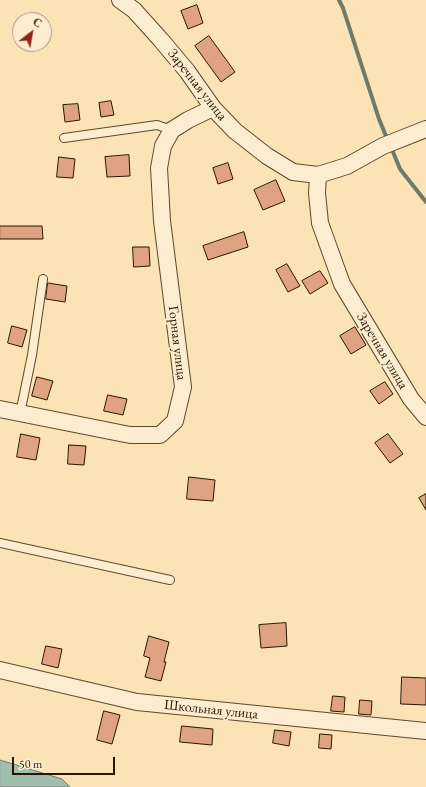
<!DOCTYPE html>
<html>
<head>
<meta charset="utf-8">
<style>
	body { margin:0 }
	#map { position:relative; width:426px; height:787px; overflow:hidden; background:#fce3b6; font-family:"EB Garamond",serif }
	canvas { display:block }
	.north { position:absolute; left:12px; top:12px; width:40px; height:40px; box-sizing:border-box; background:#fdedd0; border:1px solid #a8977d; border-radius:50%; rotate:31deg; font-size:11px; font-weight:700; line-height:16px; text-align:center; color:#281600 }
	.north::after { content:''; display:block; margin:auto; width:14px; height:18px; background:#8f2418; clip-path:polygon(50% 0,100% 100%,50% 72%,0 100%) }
	.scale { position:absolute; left:12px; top:757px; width:103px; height:18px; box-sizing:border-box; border:2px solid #281600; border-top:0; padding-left:5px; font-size:12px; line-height:14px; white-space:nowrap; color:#281600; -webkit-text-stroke:3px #fdedd0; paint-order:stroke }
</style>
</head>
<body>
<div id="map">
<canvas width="426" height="787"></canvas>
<div class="north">С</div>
<div class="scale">50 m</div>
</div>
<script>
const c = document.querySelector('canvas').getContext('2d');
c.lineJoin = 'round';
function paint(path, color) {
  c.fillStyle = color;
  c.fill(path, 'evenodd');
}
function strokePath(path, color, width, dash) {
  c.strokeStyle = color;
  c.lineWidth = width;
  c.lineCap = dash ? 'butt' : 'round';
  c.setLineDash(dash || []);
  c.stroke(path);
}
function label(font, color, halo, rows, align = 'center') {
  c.font = font + ' "EB Garamond",serif';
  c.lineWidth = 3.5;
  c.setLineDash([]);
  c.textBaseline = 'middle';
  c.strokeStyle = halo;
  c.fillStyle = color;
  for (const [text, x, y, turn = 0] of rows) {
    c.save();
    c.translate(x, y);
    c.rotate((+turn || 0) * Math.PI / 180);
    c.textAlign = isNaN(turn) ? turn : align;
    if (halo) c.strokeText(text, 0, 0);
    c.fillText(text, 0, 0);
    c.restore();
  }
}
const water = new Path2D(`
	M0 760 62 779 70 787H0Z`);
paint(water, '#9fbeb0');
strokePath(water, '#6f7b6a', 1);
strokePath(new Path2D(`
	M339 0 343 8 379 119 388 141
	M391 147 400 169 426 202`), '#6f7b6a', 4);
const building = new Path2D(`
	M197 5 203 23 188 29 181 11Z
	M209 36 235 72 221 82 195 46Z
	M111 101 114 115 101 117 99 103Z
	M78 104 80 120 65 122 63 105Z
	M129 155 130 176 107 177 105 157Z
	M59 157 75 159 73 178 57 177Z
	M228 163 233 179 218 184 213 168Z
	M276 180 285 201 263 210 254 190Z
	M0 226H42L43 239H0Z
	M244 232 248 247 208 260 203 246Z
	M133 247H149L150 266 134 267Z
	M287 264 300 286 288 292 276 270Z
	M320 271 328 283 310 294 302 281Z
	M48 283 67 286 65 302 46 299Z
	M12 326 27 330 22 347 8 343Z
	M355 327 366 345 351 354 340 336Z
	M37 377 53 381 47 400 32 396Z
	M385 382 393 394 379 404 370 391Z
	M108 395 127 399 123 415 104 411Z
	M21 434 40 438 36 460 17 457Z
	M388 434 403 454 390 463 375 443Z
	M69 445 86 446 84 465 68 464Z
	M189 477 215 480 213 501 187 499Z
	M426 494V510L419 498Z
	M286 623 287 646 261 648 259 625Z
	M149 636 169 642 164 662H166L161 681 145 677 150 658 144 656Z
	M46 646 62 649 58 668 42 664Z
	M402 677 426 678V705L401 704Z
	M333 696 345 697 344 712 331 711Z
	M360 700 372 701 371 715 359 714Z
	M104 711 120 715 112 744 97 740Z
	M182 726 213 729 212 745 180 742Z
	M275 730 291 732 289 746 273 743Z
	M320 734 332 735 331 749 319 748Z`);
paint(building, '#dfa381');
strokePath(building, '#281600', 1);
const service = new Path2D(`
	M64 138 157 125 172 130
	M20 414 32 355 43 279
	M0 543 170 580`);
const minor = new Path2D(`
	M120 0 134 10 161 40 187 71 213 108 235 131 267 156 293 172 318 175 347 166 383 146 426 129
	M318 175 317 193 320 223 342 284 411 399 426 417
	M0 409 130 435H160L175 421 183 387 162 221 159 168 163 146 172 130 188 120 213 108
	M0 670 137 702 426 731`);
strokePath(service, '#5d492e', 10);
strokePath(minor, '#5d492e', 18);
strokePath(service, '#fdedd0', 8);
strokePath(minor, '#fdedd0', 16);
label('14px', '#281600', '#fdedd0', [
	["Заречная улица",197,85,52],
	["Горная улица",177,343,83],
	["Заречная улица",382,351,59],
	["Школьная улица",211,710,6]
]);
</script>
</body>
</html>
